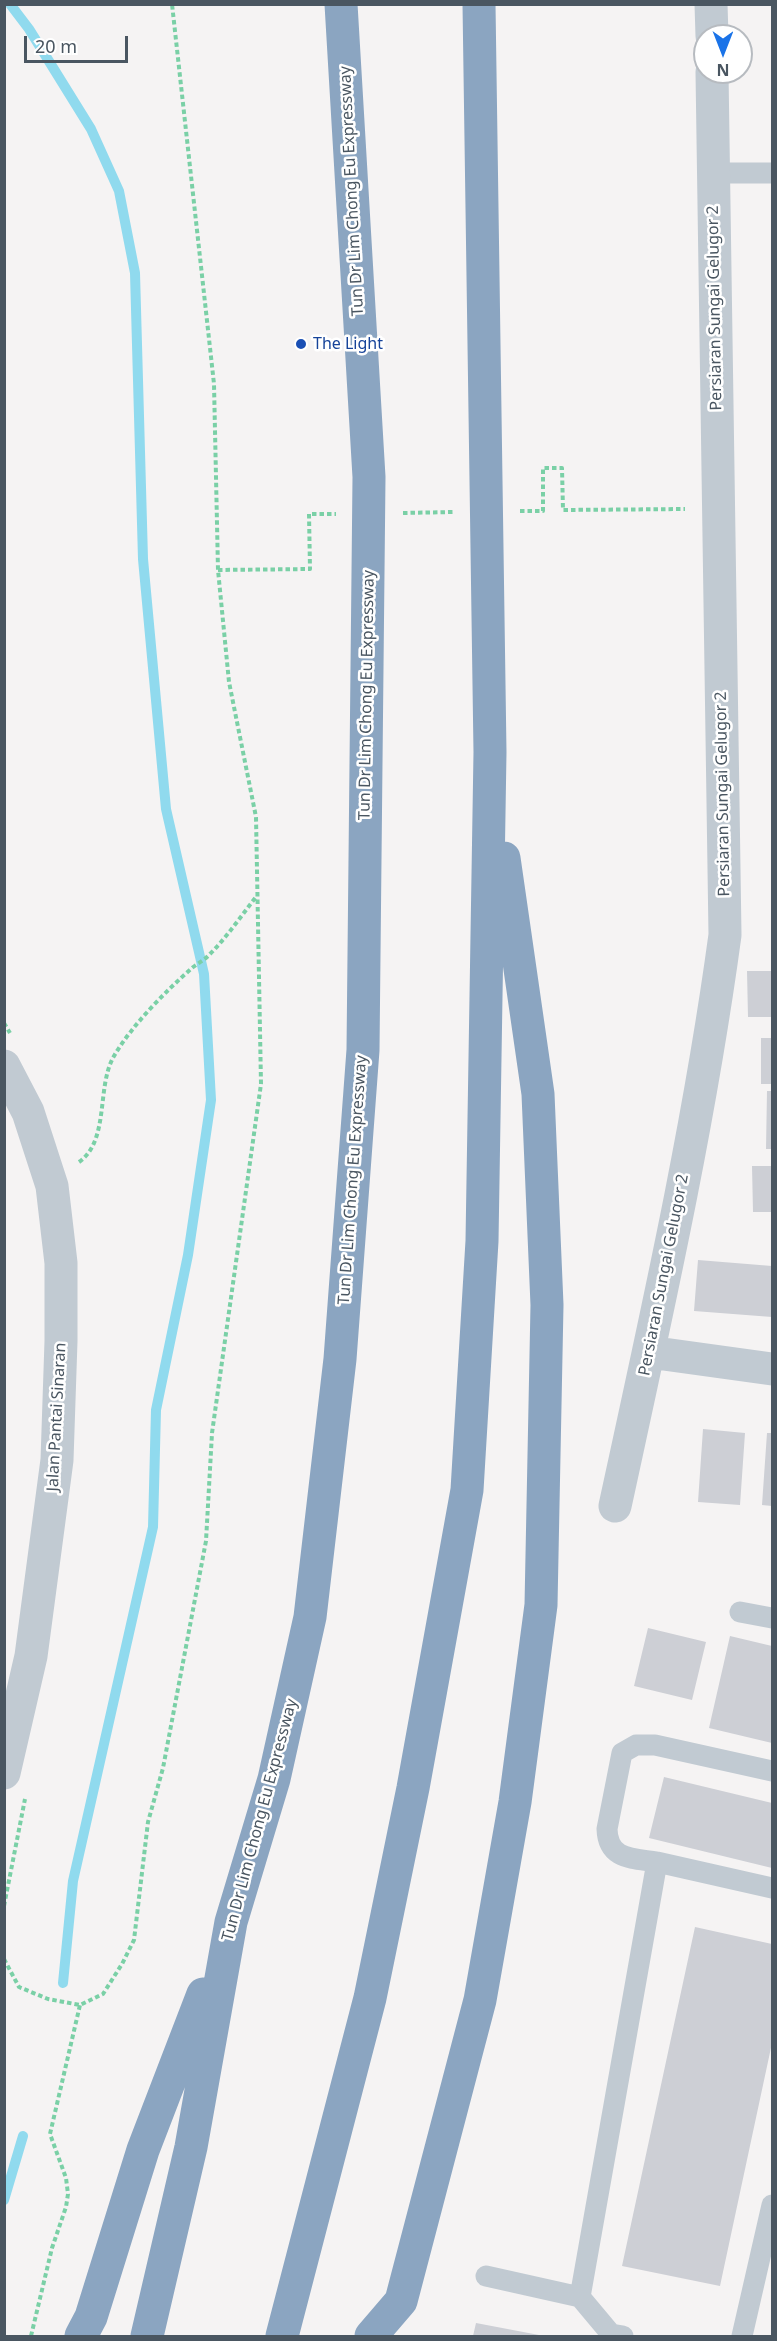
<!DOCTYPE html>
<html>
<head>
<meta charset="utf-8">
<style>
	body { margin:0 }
	#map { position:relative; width:777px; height:2341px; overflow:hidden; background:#f5f3f3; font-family:"Noto Sans",sans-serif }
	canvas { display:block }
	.frame { position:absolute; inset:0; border:6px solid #4a5661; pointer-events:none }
	.north { position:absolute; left:693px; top:24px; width:60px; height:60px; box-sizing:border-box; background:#fff; border:2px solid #b7bbc0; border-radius:50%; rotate:180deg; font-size:16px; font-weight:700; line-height:24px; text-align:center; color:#4a5661 }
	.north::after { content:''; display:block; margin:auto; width:21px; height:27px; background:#1a73e8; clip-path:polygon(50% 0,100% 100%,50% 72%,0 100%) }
	.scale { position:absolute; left:24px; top:36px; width:104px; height:27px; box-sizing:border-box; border:3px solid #4a5661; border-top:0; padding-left:8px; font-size:18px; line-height:21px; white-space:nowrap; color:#4a5661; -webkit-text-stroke:4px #fff; paint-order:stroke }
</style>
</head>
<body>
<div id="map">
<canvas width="777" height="2341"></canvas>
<div class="frame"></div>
<div class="north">N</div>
<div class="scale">20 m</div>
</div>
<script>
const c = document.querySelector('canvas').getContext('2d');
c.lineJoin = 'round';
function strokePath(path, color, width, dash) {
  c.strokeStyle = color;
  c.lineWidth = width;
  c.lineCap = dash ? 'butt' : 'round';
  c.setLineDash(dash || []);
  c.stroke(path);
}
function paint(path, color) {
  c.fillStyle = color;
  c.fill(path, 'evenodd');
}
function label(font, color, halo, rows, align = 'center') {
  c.font = font + ' "Noto Sans",sans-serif';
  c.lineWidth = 5;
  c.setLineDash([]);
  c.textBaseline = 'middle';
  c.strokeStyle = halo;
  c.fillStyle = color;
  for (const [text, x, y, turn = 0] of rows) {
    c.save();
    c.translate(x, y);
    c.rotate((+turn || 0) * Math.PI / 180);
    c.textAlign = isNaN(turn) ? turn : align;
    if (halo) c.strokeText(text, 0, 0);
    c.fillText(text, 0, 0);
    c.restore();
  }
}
strokePath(new Path2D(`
	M10 4 29 29 91 129 119 191 135 273 143 559 166 809 204 974 211 1100 188 1255 156 1410 153 1527 73 1881 63 1983
	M4 2200 23 2136`), '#90daee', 10);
paint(new Path2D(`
	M747 971H772V1017H748Z
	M761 1038H772V1084H761Z
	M767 1091H772V1149H766Z
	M752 1166H772V1212H753Z
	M698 1260 772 1266V1317L694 1311Z
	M703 1429 745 1433 740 1505 698 1502Z
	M767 1433H772V1506L762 1505Z
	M648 1628 706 1642 692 1700 634 1686Z
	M730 1636 772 1646V1743L709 1728Z
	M664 1777 772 1803V1868L649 1838Z
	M695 1927 772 1944V2043L720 2286 622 2266Z
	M476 2323 539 2335V2336H473Z`), '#cdcfd5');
strokePath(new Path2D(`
	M520 511H543V468H562L563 510 685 509
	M403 513 453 512
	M218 570 310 569 309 514H336
	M4 1023 10 1033
	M79 1162C110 1140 96 1087 114 1056 132 1025 166 991 192 968 198 963 205 960 210 954 227 937 241 916 256 897
	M4 1906 25 1799
	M4 1959 19 1987 48 1999 80 2005 103 1994 122 1964 134 1940 148 1822 163 1768 206 1541 212 1433 261 1084 256 817 229 682 218 570 214 384 172 4
	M31 2336 52 2248 66 2207 68 2194 66 2178 50 2134 80 2005`), '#7ad0a6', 4, [4.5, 3]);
strokePath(new Path2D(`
	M713 173H772
	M740 1612 772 1618
	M657 1862 772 1888
	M486 2276 580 2297 611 2334 623 2336
	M580 2297 657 1862C632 1858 608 1860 607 1829L622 1753 636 1745H655L772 1771
	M742 2336 772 2205`), '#c1cad2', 21);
strokePath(new Path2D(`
	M711 4 712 36
	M4 1066 28 1112 52 1186 61 1263V1341L57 1460 31 1656 4 1773
	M649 1352 772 1369
	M615 1506C656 1317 699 1127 725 935L712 72`), '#c1cad2', 33);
strokePath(new Path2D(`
	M81 2336 91 2317 143 2150 203 1994
	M147 2336 191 2147 231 1922 274 1779 310 1617 340 1359 363 1050 369 477 341 4
	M282 2336 370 1998 413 1788 467 1490 482 1241 490 752 479 4
	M371 2336 401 2301 480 2000 515 1802 541 1605 547 1305 538 1094 504 858`), '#8ba5c1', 33);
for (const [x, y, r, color] of [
	[301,344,6,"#1a4fb4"]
]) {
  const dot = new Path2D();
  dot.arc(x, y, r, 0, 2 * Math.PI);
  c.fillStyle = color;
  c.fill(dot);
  strokePath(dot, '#fff', 2);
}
label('16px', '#4a5661', '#fff', [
	["Tun Dr Lim Chong Eu Expressway",352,191,-93],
	["Persiaran Sungai Gelugor 2",715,308,-91],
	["Tun Dr Lim Chong Eu Expressway",367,695,-89],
	["Persiaran Sungai Gelugor 2",723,794,-91],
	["Tun Dr Lim Chong Eu Expressway",353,1180,-86],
	["Persiaran Sungai Gelugor 2",664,1275,-79],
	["Jalan Pantai Sinaran",57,1417,-87],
	["Tun Dr Lim Chong Eu Expressway",260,1820,-75]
]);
label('16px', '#164399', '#fff', [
	["The Light",313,344]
], 'left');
</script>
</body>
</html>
